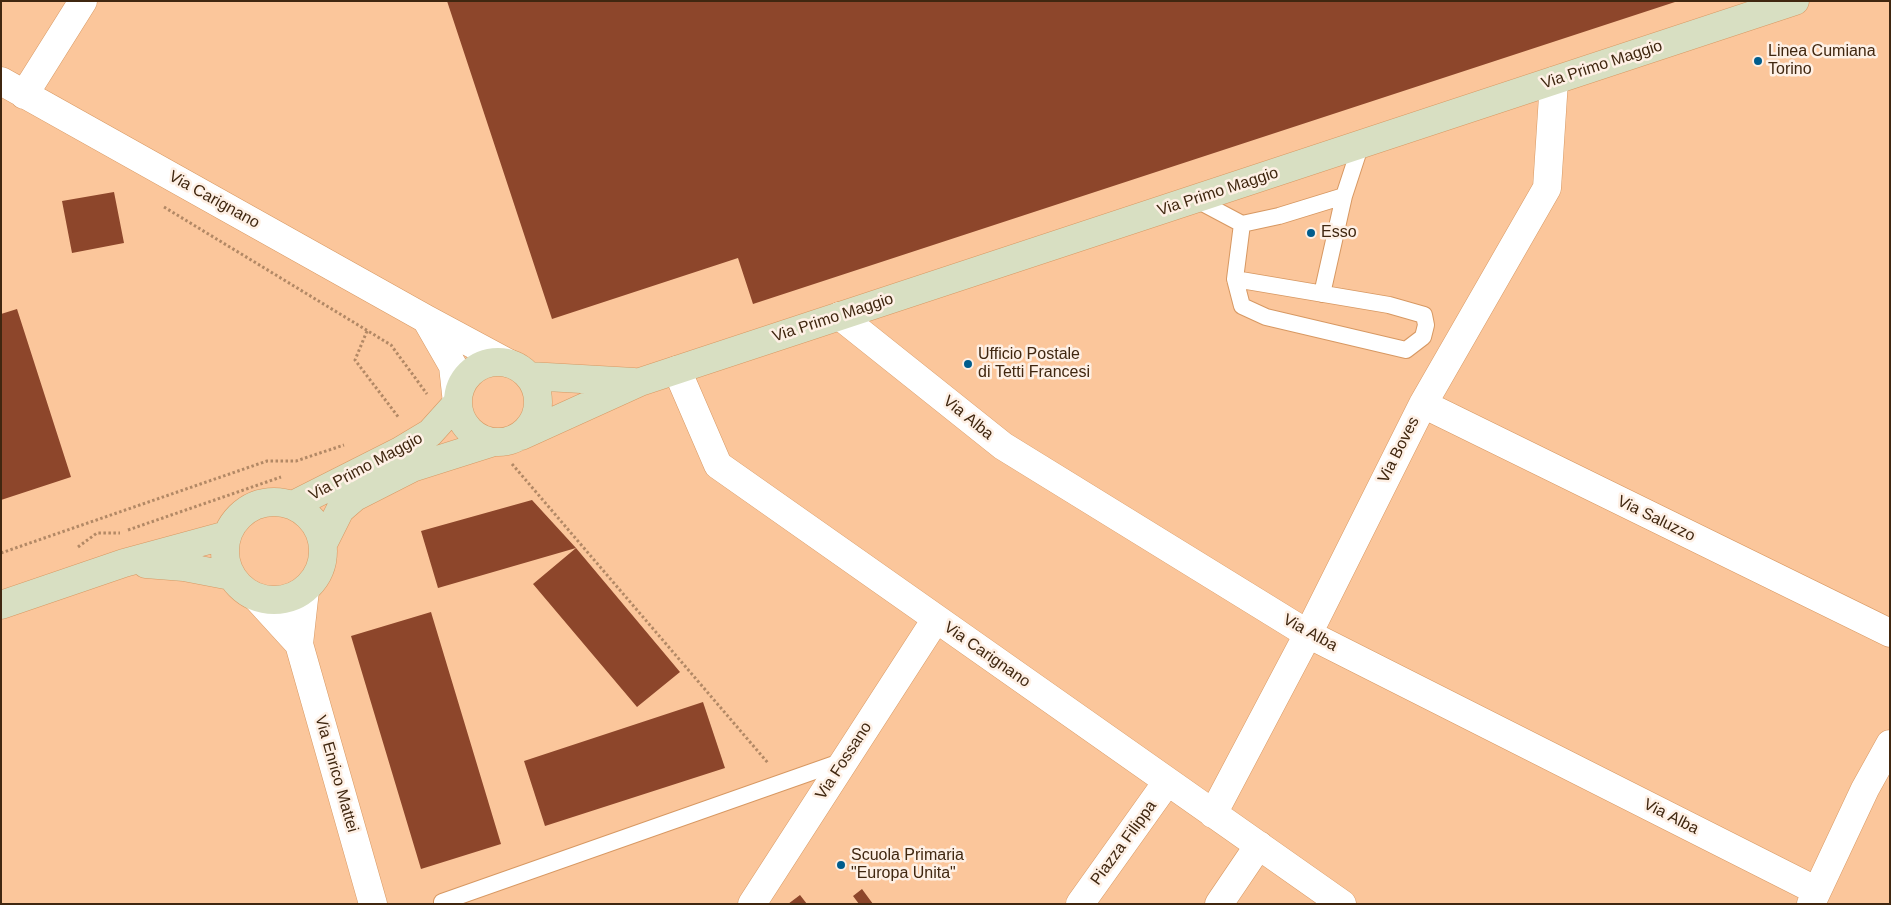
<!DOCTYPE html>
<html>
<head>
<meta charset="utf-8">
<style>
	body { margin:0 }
	#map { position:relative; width:1891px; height:905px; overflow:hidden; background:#fbc69b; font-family:Arial,sans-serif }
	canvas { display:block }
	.frame { position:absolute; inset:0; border:2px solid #402710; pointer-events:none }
</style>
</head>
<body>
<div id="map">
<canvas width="1891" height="905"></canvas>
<div class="frame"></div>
</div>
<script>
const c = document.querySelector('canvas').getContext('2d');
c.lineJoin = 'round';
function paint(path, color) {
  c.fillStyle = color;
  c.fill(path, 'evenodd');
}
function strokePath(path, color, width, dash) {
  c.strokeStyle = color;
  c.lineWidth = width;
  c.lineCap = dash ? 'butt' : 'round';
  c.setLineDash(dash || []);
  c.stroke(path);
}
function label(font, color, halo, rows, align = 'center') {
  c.font = font + ' Arial,sans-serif';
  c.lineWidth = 5;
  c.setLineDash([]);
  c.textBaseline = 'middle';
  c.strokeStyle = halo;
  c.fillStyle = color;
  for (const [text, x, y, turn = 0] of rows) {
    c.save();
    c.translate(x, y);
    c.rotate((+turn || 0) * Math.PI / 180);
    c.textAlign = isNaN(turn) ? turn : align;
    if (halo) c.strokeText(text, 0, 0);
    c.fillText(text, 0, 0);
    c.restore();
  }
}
paint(new Path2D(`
	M447 1H1675V2L753 304 738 258 552 319Z
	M114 192 124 243 72 253 62 201Z
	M17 309 71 477 1 500V314Z
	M532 500 576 548 438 588 421 531Z
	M576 548 680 672 637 707 533 584Z
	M431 612 501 844 421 869 351 636Z
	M703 702 725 768 545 826 524 761Z
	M862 889 873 904H859L853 896Z
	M800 895 807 904H788Z`), '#8d462b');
const lane = new Path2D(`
	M1195 199 1242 224 1279 216 1344 196 1361 144
	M1235 279 1242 306 1266 317 1406 350 1423 337 1426 325 1424 315 1389 305 1235 279 1242 224
	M1322 294 1344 196
	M442 902 843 761`);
const street = new Path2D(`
	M1 81 426 319 508 363
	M24 95 83 1
	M840 316 1003 446 1308 634 1817 891
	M426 319 453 366 457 403
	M677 370 718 465 1342 904
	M1423 404 1890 633
	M305 590 299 644 373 904
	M257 598 299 644
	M1213 814 1308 634 1423 404 1547 188 1554 81
	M752 904 936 619
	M1080 904 1167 782
	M1219 904 1259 845
	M1811 904 1865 789 1890 744`);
const secondary = new Path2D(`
	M458 402a40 40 0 1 1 80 0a40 40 0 1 1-80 0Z
	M529 376 634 382
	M521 436 640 382 1795 1
	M225 551a49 49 0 1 1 98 0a49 49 0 1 1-98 0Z
	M293 505 400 451 430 433 457 403
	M323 544 340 510 355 497 412 468 494 442
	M146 564 184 567 231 576
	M1 605 124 563 227 535`);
strokePath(lane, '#d79862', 18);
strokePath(street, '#d79862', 29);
strokePath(secondary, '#d79862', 29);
strokePath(new Path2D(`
	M164 207 391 345 427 394
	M367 331 355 360 399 418
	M512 464 768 763
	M128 530 281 477
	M78 547 97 533H120
	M1 553 267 461H296L344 445`), '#b28865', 3, [2.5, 2.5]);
strokePath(lane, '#fff', 16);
strokePath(street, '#fff', 28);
strokePath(secondary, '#d8dfc2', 28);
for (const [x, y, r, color] of [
	[1758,61,5,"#005d8d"],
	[1311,233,5,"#005d8d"],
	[968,364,5,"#005d8d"],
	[841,865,5,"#005d8d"]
]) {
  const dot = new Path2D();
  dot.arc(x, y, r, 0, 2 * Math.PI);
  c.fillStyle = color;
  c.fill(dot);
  strokePath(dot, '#fef0e5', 2);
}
label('16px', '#402710', '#fef0e5', [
	["Linea Cumiana",1768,52],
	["Torino",1768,70],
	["Esso",1321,233],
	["Ufficio Postale",978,355],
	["di Tetti Francesi",978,373],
	["Scuola Primaria",851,856],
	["\"Europa Unita\"",851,874]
], 'left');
label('16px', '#402710', '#fef0e5', [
	["Via Primo Maggio",1602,65,-18],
	["Via Primo Maggio",1218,192,-18],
	["Via Carignano",214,200,29],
	["Via Primo Maggio",833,318,-18],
	["Via Alba",968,418,39],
	["Via Boves",1399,450,-63],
	["Via Primo Maggio",366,467,-28],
	["Via Saluzzo",1656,519,26],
	["Via Alba",1310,633,29],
	["Via Carignano",987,655,35],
	["Via Fossano",844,761,-57],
	["Via Enrico Mattei",336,774,74],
	["Via Alba",1671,817,27],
	["Piazza Filippa",1124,843,-54]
]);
</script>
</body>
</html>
